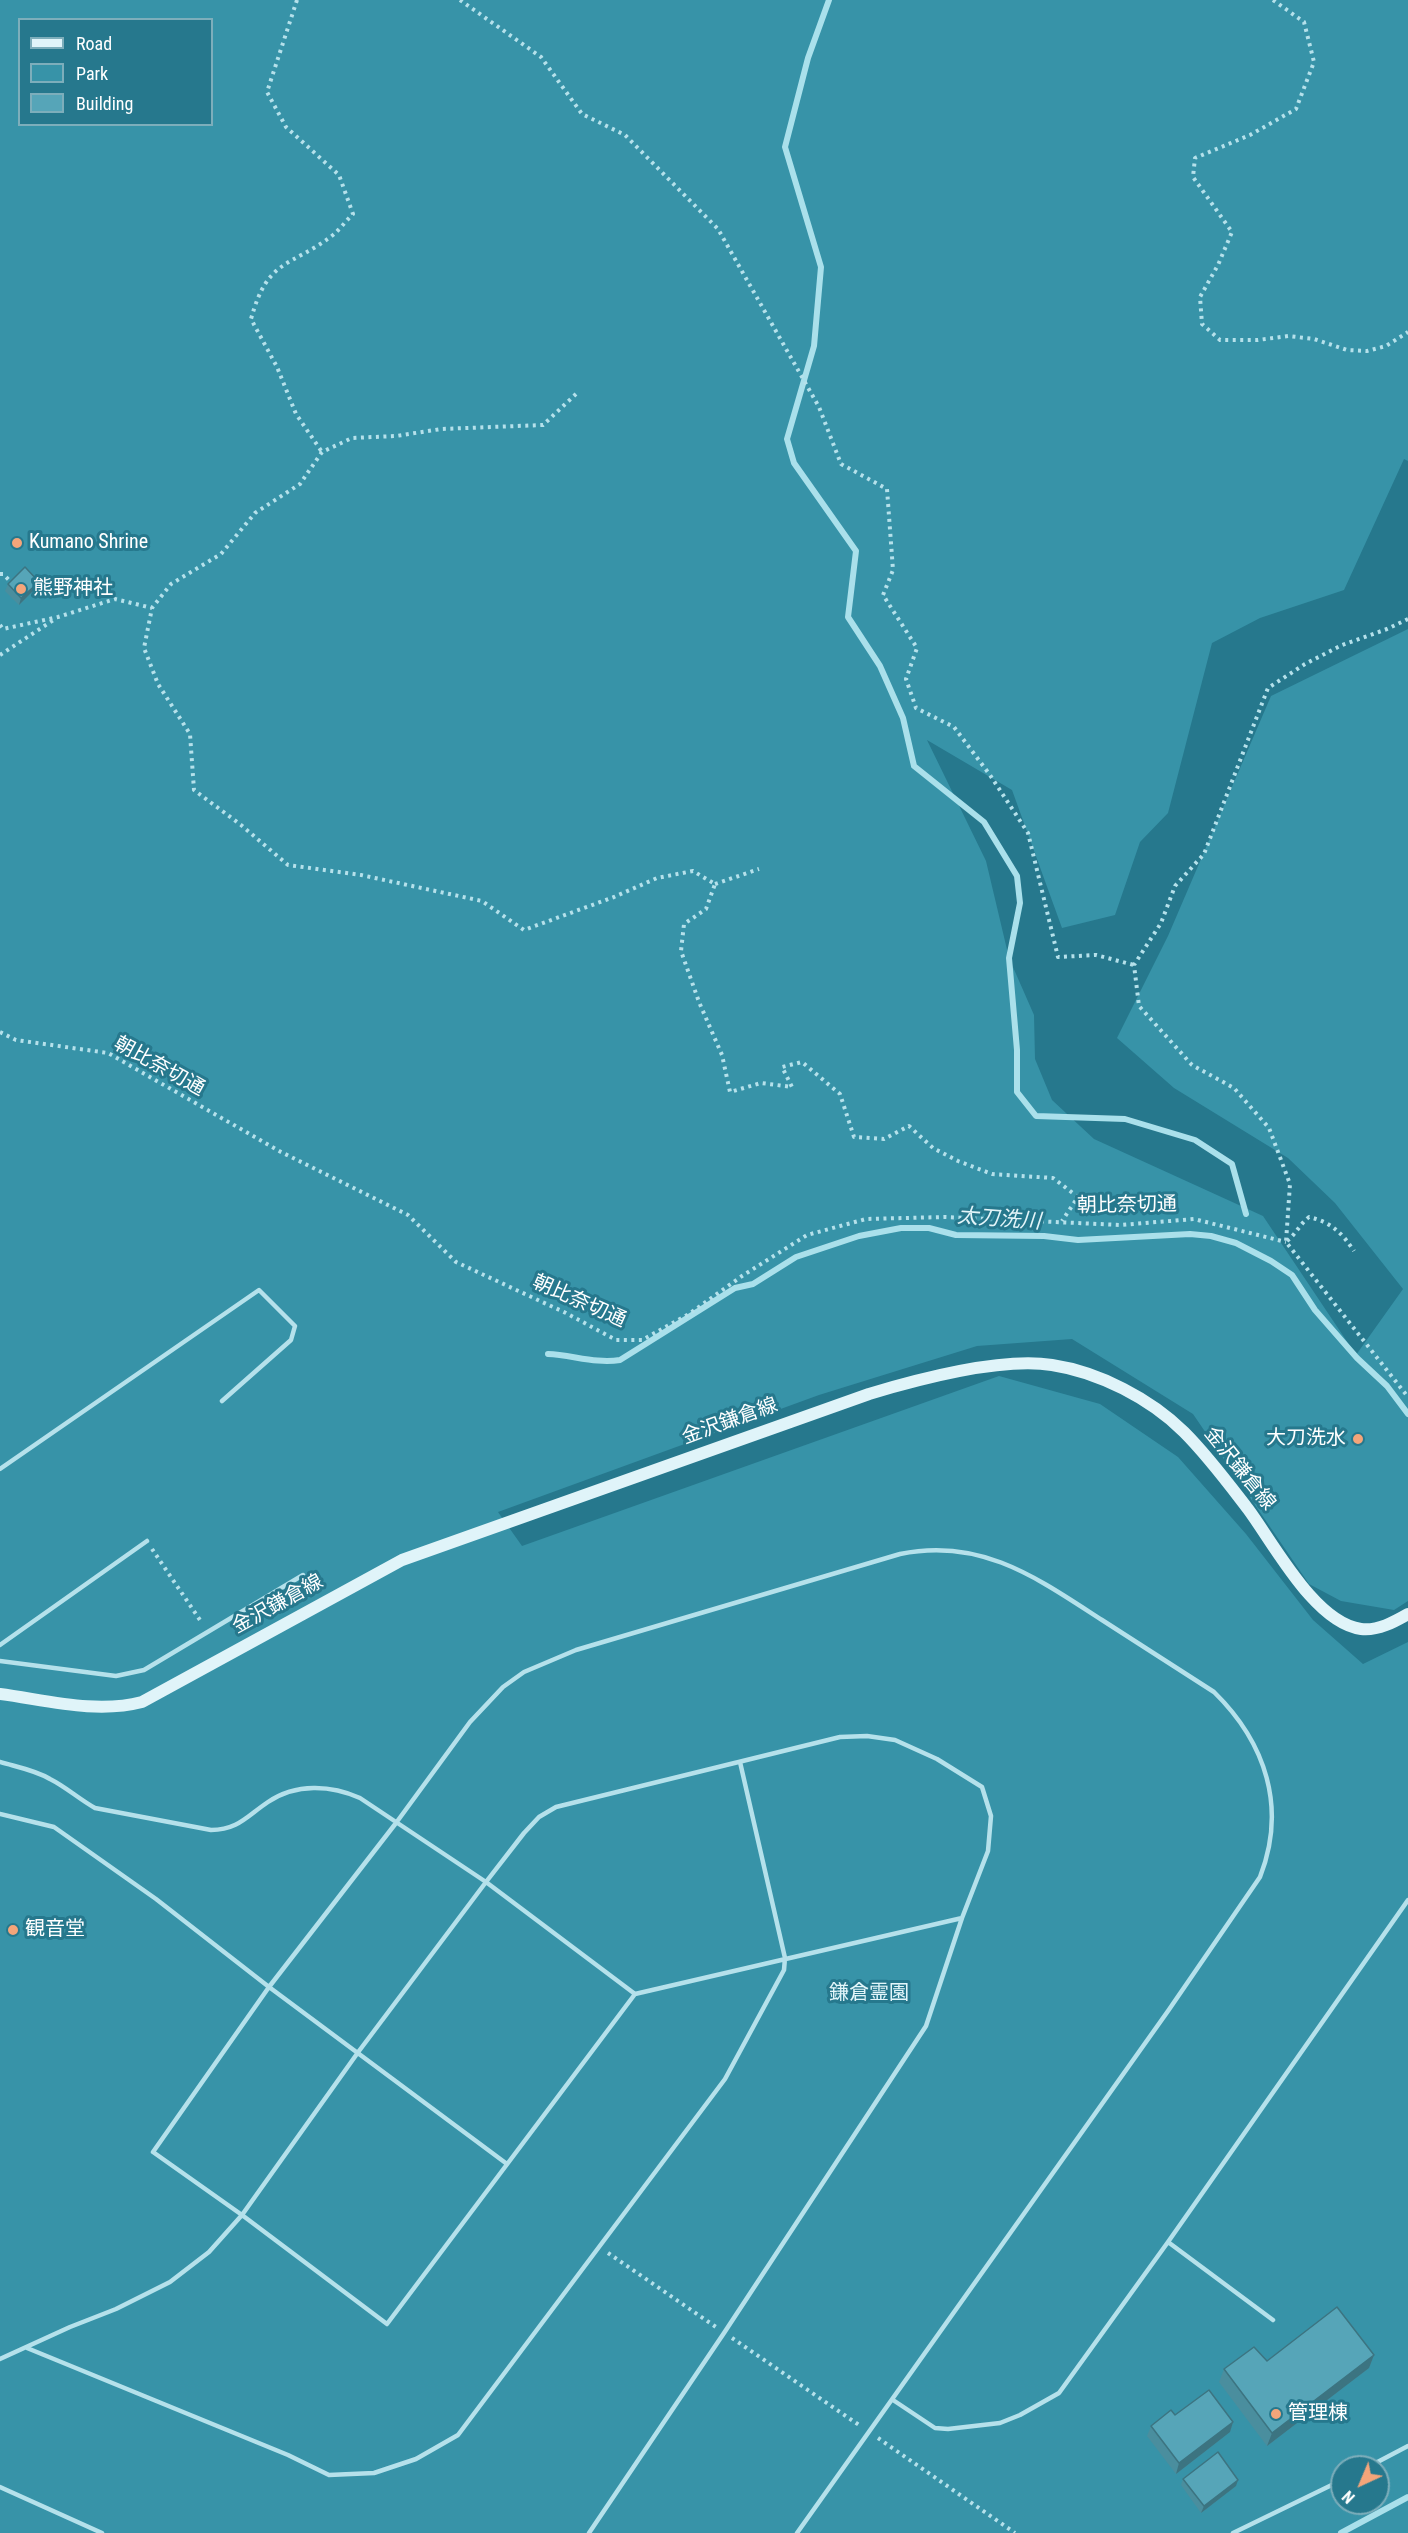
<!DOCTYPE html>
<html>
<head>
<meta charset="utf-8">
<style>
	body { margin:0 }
	#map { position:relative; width:1408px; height:2533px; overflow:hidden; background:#26788d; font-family:"Roboto Condensed",sans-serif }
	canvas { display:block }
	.legend { position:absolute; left:18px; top:18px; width:195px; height:108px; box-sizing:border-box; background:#26788d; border:2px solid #7daebb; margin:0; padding:8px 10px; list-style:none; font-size:18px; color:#fff }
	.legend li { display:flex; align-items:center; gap:12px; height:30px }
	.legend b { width:30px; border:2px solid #7daebb }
	.north { position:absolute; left:1330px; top:2455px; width:60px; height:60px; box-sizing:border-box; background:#26788d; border:2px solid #7daebb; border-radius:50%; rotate:224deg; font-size:16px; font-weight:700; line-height:24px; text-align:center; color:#fff }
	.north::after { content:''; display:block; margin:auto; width:21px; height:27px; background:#f4a57a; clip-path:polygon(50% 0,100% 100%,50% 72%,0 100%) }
</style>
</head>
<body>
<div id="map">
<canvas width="1408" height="2533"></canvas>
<ul class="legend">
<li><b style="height:8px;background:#e0f4f9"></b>Road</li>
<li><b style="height:16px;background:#3793a8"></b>Park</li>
<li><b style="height:16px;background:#56a5b8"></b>Building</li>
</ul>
<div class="north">N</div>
</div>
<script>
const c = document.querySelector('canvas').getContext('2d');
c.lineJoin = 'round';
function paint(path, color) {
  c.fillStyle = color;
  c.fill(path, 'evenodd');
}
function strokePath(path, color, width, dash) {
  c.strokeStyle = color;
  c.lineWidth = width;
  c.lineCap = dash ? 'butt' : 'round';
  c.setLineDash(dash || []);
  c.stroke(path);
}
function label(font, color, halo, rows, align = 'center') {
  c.font = font + ' "Roboto Condensed","Noto Sans JP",sans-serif';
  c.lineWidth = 6;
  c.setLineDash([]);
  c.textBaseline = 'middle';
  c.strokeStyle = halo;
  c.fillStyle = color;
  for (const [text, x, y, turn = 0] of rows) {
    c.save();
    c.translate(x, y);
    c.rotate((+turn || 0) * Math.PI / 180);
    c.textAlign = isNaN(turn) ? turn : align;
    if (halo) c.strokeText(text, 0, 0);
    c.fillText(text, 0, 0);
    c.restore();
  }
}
paint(new Path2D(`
	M0 0H1408V461L1404 459 1344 590 1260 618 1212 643 1168 813 1140 842 1115 915 1062 928 1012 790 927 740 986 861 1009 958 1034 1015 1035 1059 1052 1100 1094 1139 1263 1216 1356 1355 1403 1289 1335 1203 1288 1158 1174 1088 1117 1038 1168 936 1271 696 1408 629V1601L1394 1610 1341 1601 1309 1584 1193 1414 1072 1339 977 1346 819 1395 498 1512 522 1546 999 1376 1100 1404 1178 1457 1246 1534 1313 1620 1363 1664 1408 1642V2533H0ZM20 20H212V124H20ZM1342 2467H1378V2503H1342Z`), '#3793a8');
strokePath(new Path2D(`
	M829 0 808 58 785 147 821 267 814 346 787 439 794 463 856 551 848 617 880 666 903 718 914 766 984 822 1017 876 1020 903 1009 958 1017 1050V1092L1036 1116 1125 1119 1195 1140 1232 1164 1246 1214
	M548 1354C572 1355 596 1364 620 1360L735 1288 753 1284 796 1257 859 1236 901 1228H929L956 1235 1044 1236 1078 1240 1190 1234 1211 1236 1236 1243 1271 1261 1292 1275 1315 1310 1357 1358 1387 1386 1408 1414
	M1341 2533 1408 2497`), '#aae0eb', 6);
strokePath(new Path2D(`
	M297 0 267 92 286 127 339 175 353 214C346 221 340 229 333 235 290 268 268 257 251 319L277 367 296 414 322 452
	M460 0 541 57 582 114 625 135 718 229 819 407 841 464 887 489 893 570 883 595 917 648 906 679 916 708 954 727 990 775 1028 833 1058 957 1096 955 1134 965
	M1273 0 1304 22 1314 62 1296 109 1250 135 1195 158 1193 177 1232 232 1218 265 1200 297 1202 324 1220 340H1258L1288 336 1314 339 1347 350 1367 351 1386 346 1408 332
	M576 394 543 425 441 429 396 436 352 438 322 452 300 484 255 513 221 554 171 584 152 608 144 648 158 684 190 734 194 790 241 825 288 865 361 875 482 901 524 930 614 897 657 878 693 871 715 884 706 909 684 924 681 951 699 1002 722 1055 730 1092 761 1083 792 1087 782 1067 802 1062 840 1094 854 1137 884 1139 909 1126 933 1148 958 1161 992 1174 1053 1178 1078 1197 1062 1221
	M0 574H3L13 584
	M1408 619 1387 629 1342 645 1305 664 1268 688 1204 854 1175 886 1161 923 1134 965 1139 1006 1192 1065 1234 1088 1269 1128 1290 1184 1286 1242 1408 1397
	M0 625 3 629 58 617 115 599 152 608
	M0 655 55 619
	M715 884 759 869
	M0 1032 16 1040 108 1053 281 1152 408 1215 456 1262 566 1313 616 1340H642L689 1314 742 1276 807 1235 866 1219 944 1217 1121 1225 1194 1219 1286 1242
	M1287 1241C1296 1234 1300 1224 1309 1217 1331 1222 1342 1233 1354 1251
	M152 1549 202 1623
	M608 2253 716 2327
	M732 2338 859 2425
	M878 2438 1015 2533`), '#b5e1eb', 4, [3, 4.5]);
strokePath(new Path2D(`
	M0 1469 259 1290 295 1326 291 1340 222 1401
	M0 1645 147 1541
	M0 1661 116 1676 144 1670 303 1575
	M0 1762C17 1767 35 1770 50 1779 66 1787 79 1799 95 1808L211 1830C238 1830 247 1816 268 1802 296 1783 331 1785 360 1798L486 1882 635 1994 962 1918
	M0 1814 54 1827 156 1899 269 1987 507 2164
	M635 1994 387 2324 242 2215 153 2152 269 1987 396 1823 470 1722 503 1687 524 1672 576 1650 900 1554C981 1537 1037 1578 1102 1620 1139 1644 1177 1668 1214 1692 1266 1743 1287 1808 1260 1877L1168 2011 797 2533
	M1168 2242 1273 2320
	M27 2348 288 2455 329 2475 374 2473 416 2459 458 2435 725 2079 784 1970 785 1958 740 1762
	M0 2359 70 2327 116 2309 170 2282 209 2252 242 2215 359 2051 486 1882 524 1833 539 1817 556 1807 840 1737 867 1736 895 1740 937 1759 982 1787 991 1816 988 1851 962 1918 926 2026 724 2333 589 2533
	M893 2400 935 2428 948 2429 1000 2423 1020 2415 1059 2393 1168 2242 1408 1900
	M1368 2467 1408 2446
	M0 2487 102 2533
	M1233 2533 1342 2480`), '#b5e1eb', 4.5);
strokePath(new Path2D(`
	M0 1694C46 1700 96 1714 142 1702L402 1560 869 1394C919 1379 1000 1357 1052 1365 1099 1372 1151 1399 1184 1432 1208 1456 1228 1483 1248 1509 1274 1544 1315 1623 1361 1629 1378 1631 1394 1622 1408 1614`), '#e0f4f9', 12);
paint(new Path2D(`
	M8 584 36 588 19 605 5 591Z
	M1374 2355 1369 2368 1267 2446 1219 2382 1224 2369 1267 2361Z
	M1175 2415 1233 2422 1230 2432 1176 2474 1147 2436 1151 2426Z
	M1183 2479 1236 2486 1201 2513 1181 2485Z`), '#4a8e9e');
paint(new Path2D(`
	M39 582 36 588 19 605 21 598Z
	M1374 2355 1369 2368 1267 2446 1272 2433Z
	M1233 2422 1230 2432 1176 2474 1179 2463Z
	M1238 2480 1236 2486 1201 2513 1204 2506Z`), '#3c7481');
const building = new Path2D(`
	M25 567 39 582 21 598 8 584Z
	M1337 2307 1374 2355 1272 2433 1224 2369 1254 2347 1267 2361Z
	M1209 2390 1233 2422 1179 2463 1151 2426 1171 2410 1175 2415Z
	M1218 2452 1238 2480 1204 2506 1183 2479Z`);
paint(building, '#56a5b8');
strokePath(building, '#3c7481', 1.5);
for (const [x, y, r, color] of [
	[17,543,6,"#f4a57a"],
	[21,589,6,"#f4a57a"],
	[1358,1439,6,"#f4a57a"],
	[13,1930,6,"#f4a57a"],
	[1276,2414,6,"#f4a57a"]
]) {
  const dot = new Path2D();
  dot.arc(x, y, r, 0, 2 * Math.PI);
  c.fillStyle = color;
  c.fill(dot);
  strokePath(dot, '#26788d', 2);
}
label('20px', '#fff', '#26788d', [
	["Kumano Shrine",29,543],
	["熊野神社",33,589],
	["大刀洗水",1346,1439,"right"],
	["観音堂",25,1930],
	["管理棟",1288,2414]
], 'left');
label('20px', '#fff', '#26788d', [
	["朝比奈切通",159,1067,29],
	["朝比奈切通",1127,1206,-1],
	["朝比奈切通",579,1302,24],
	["金沢鎌倉線",730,1422,-20],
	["金沢鎌倉線",1239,1469,51],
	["金沢鎌倉線",278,1605,-29]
]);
label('20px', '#e3f6fa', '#26788d', [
	["鎌倉霊園",869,1994]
]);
label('italic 21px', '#e3f5f9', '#26788d', [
	["太刀洗川",999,1220,4]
]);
</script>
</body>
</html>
